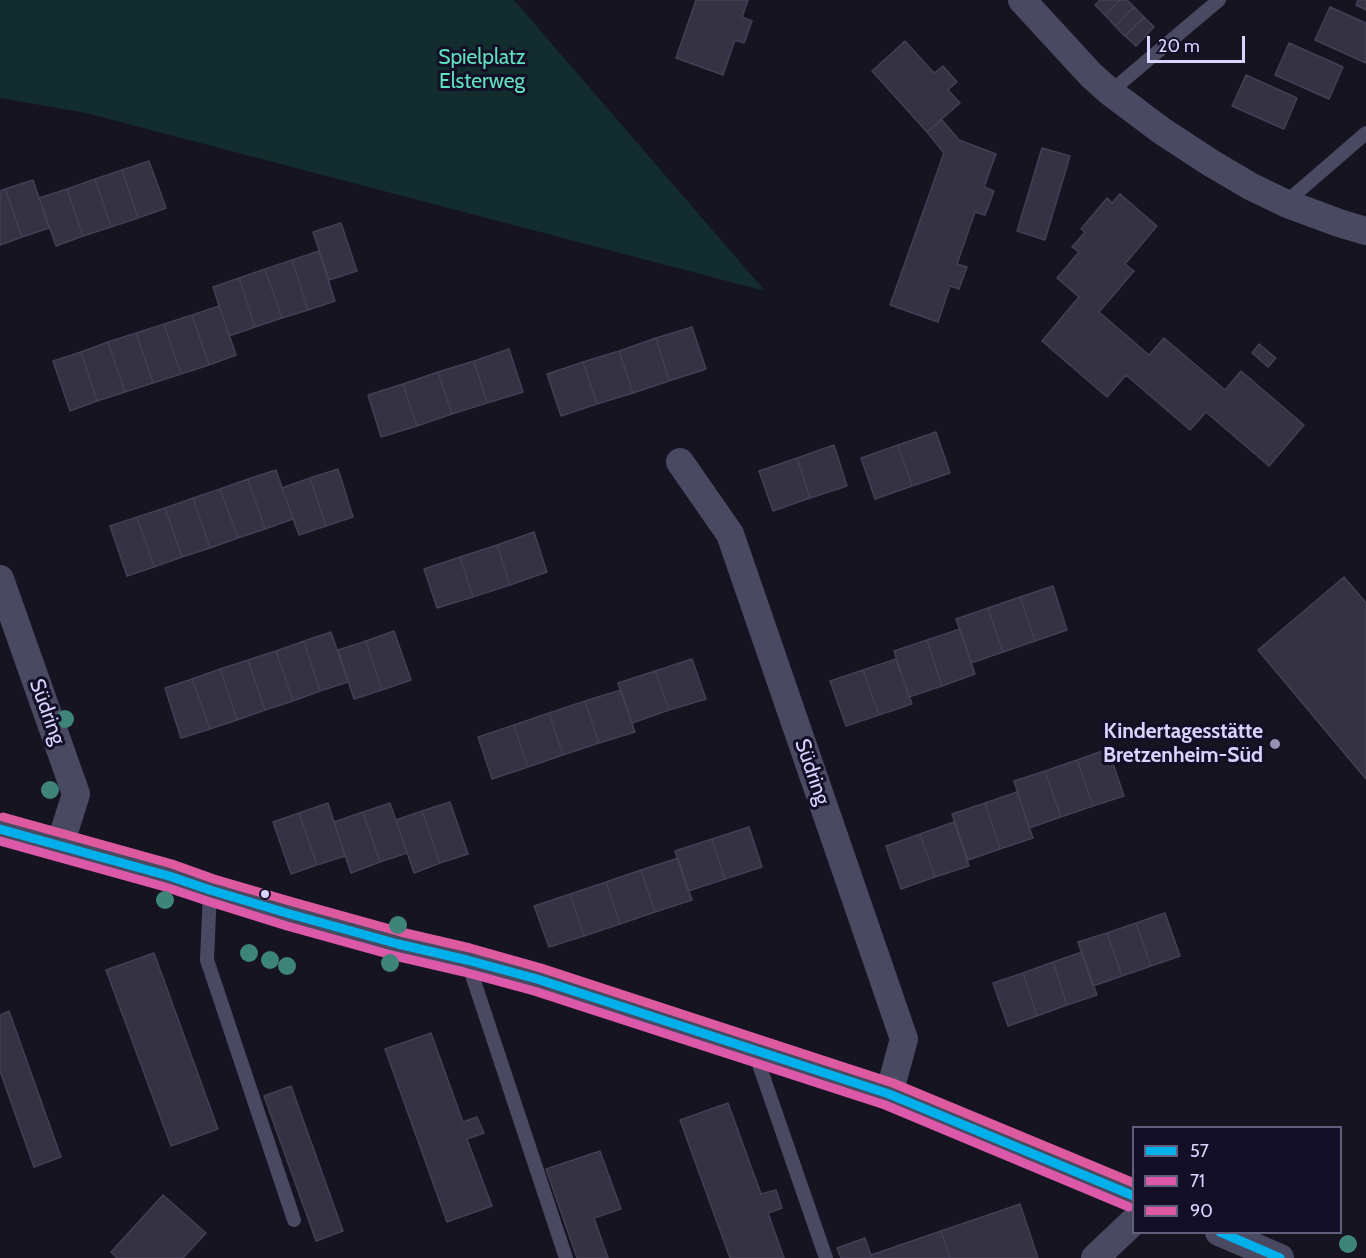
<!DOCTYPE html>
<html>
<head>
<meta charset="utf-8">
<style>
	body { margin:0 }
	#map { position:relative; width:1366px; height:1258px; overflow:hidden; background:#161421; font-family:Cabin,sans-serif }
	canvas { display:block }
	.legend { position:absolute; left:1132px; top:1126px; width:210px; height:108px; box-sizing:border-box; background:#130f26; border:2px solid #625e7d; margin:0; padding:8px 10px; list-style:none; font-size:18px; color:#d9d4ff }
	.legend li { display:flex; align-items:center; gap:12px; height:30px }
	.legend b { width:30px; border:2px solid #625e7d }
	.scale { position:absolute; left:1147px; top:36px; width:98px; height:27px; box-sizing:border-box; border:3px solid #d9d4ff; border-top:0; padding-left:8px; font-size:18px; line-height:21px; white-space:nowrap; color:#d9d4ff; -webkit-text-stroke:4px #130f26; paint-order:stroke }
</style>
</head>
<body>
<div id="map">
<canvas width="1366" height="1258"></canvas>
<ul class="legend">
<li><b style="height:8px;background:#00b0eb"></b>57</li>
<li><b style="height:8px;background:#dc58a9"></b>71</li>
<li><b style="height:8px;background:#dd5aa0"></b>90</li>
</ul>
<div class="scale">20 m</div>
</div>
<script>
const c = document.querySelector('canvas').getContext('2d');
c.lineJoin = 'round';
function paint(path, color) {
  c.fillStyle = color;
  c.fill(path, 'evenodd');
}
function strokePath(path, color, width, dash) {
  c.strokeStyle = color;
  c.lineWidth = width;
  c.lineCap = dash ? 'butt' : 'round';
  c.setLineDash(dash || []);
  c.stroke(path);
}
function label(font, color, halo, rows, align = 'center') {
  c.font = font + ' Cabin,sans-serif';
  c.lineWidth = 6;
  c.setLineDash([]);
  c.textBaseline = 'middle';
  c.strokeStyle = halo;
  c.fillStyle = color;
  for (const [text, x, y, turn = 0] of rows) {
    c.save();
    c.translate(x, y);
    c.rotate((+turn || 0) * Math.PI / 180);
    c.textAlign = isNaN(turn) ? turn : align;
    if (halo) c.strokeText(text, 0, 0);
    c.fillText(text, 0, 0);
    c.restore();
  }
}
paint(new Path2D(`
	M0 0H514L765 291 86 113 0 98Z`), '#132c2d');
const building = new Path2D(`
	M696 0H748L742 17 752 21 744 43 735 40 723 75 676 58Z
	M1100 0H1120L1105 15 1095 5Z
	M1120 0H1127L1134 7 1115 26 1105 15Z
	M1358 0H1366V10L1356 5Z
	M1134 7 1144 17 1125 36 1115 26Z
	M1330 7 1366 23V63L1315 40Z
	M1144 17 1154 27 1136 46 1125 36Z
	M905 41 934 73 943 66 957 82 948 90 960 103 927 132 872 71Z
	M1289 43 1343 67 1329 99 1275 75Z
	M1246 75 1297 98 1284 129 1232 106Z
	M942 120 959 140 996 154 984 187 994 191 985 215 975 212 957 264 967 267 959 289 950 286 938 322 890 305 944 153 927 132Z
	M1042 148 1070 156 1045 240 1017 231Z
	M149 161 166 208 138 218 122 170Z
	M122 170 138 218 111 227 95 179Z
	M95 179 111 227 83 236 67 189Z
	M33 180 49 228 22 237 5 189Z
	M5 189 22 237 0 245V191Z
	M67 189 83 236 56 246 39 198Z
	M1120 194 1157 226 1125 264 1134 271 1099 312 1149 355 1164 338 1225 390 1241 371 1304 425 1269 466 1206 412 1190 430 1126 375 1107 397 1042 341 1079 297 1057 278 1079 252 1072 247 1085 232 1081 229 1107 198 1112 203Z
	M341 223 357 271 329 280 313 232Z
	M319 251 335 301 308 310 292 260Z
	M292 260 308 310 282 318 265 269Z
	M265 269 282 318 255 327 239 278Z
	M239 278 255 327 229 336 213 287Z
	M219 306 236 355 209 365 192 315Z
	M192 315 209 365 181 374 164 324Z
	M164 324 181 374 153 383 136 333Z
	M692 327 706 369 669 381 656 338Z
	M136 333 153 383 125 392 108 342Z
	M656 338 669 381 633 393 619 351Z
	M108 342 125 392 97 401 81 352Z
	M1259 344 1276 358 1268 367 1252 353Z
	M509 349 523 392 487 403 474 361Z
	M619 351 633 393 597 404 583 362Z
	M81 352 97 401 70 411 53 361Z
	M474 361 487 403 452 414 438 372Z
	M583 362 597 404 561 416 547 374Z
	M438 372 452 414 417 426 403 384Z
	M403 384 417 426 381 437 368 395Z
	M936 432 950 473 912 486 898 445Z
	M834 445 847 486 810 498 797 458Z
	M898 445 912 486 875 499 861 458Z
	M797 458 810 498 773 511 759 471Z
	M338 469 353 517 326 526 310 478Z
	M276 470 293 519 265 529 248 479Z
	M310 478 326 526 299 535 282 488Z
	M248 479 265 529 238 538 220 489Z
	M220 489 238 538 210 548 193 498Z
	M193 498 210 548 182 557 165 508Z
	M165 508 182 557 154 567 137 517Z
	M137 517 154 567 127 576 110 526Z
	M534 532 547 572 510 585 497 545Z
	M497 545 510 585 473 597 460 557Z
	M460 557 473 597 437 608 424 569Z
	M1344 577 1366 603V779L1258 650Z
	M1053 586 1067 630 1035 641 1020 597Z
	M1020 597 1035 641 1003 652 988 608Z
	M988 608 1003 652 971 663 956 619Z
	M960 629 975 674 942 686 927 640Z
	M394 631 411 680 382 690 366 641Z
	M331 632 348 682 320 691 304 641Z
	M927 640 942 686 909 697 894 651Z
	M304 641 320 691 293 701 276 651Z
	M366 641 382 690 354 699 338 650Z
	M276 651 293 701 265 710 248 660Z
	M692 659 706 699 669 710 655 671Z
	M896 659 912 704 879 715 863 670Z
	M248 660 265 710 237 720 220 669Z
	M220 669 237 720 210 729 192 679Z
	M863 670 879 715 846 726 830 681Z
	M655 671 669 710 632 723 618 683Z
	M192 679 210 729 181 738 165 688Z
	M621 690 635 732 599 743 585 701Z
	M585 701 599 743 563 755 549 713Z
	M549 713 563 755 528 767 514 725Z
	M514 725 528 767 492 779 478 737Z
	M1108 749 1124 796 1093 806 1077 760Z
	M1077 760 1093 806 1061 817 1045 771Z
	M1045 771 1061 817 1029 828 1014 781Z
	M1017 792 1033 838 1000 849 985 803Z
	M450 802 468 854 440 863 422 811Z
	M328 803 345 856 317 865 299 813Z
	M390 803 407 853 380 862 363 812Z
	M985 803 1000 849 968 860 952 814Z
	M422 811 440 863 414 873 396 820Z
	M363 812 380 862 351 873 334 822Z
	M299 813 317 865 291 874 273 822Z
	M954 822 969 866 935 877 920 834Z
	M749 827 762 867 725 879 712 839Z
	M920 834 935 877 901 889 886 846Z
	M712 839 725 879 688 891 675 851Z
	M678 858 692 900 655 912 641 870Z
	M641 870 655 912 620 924 606 882Z
	M606 882 620 924 584 936 570 894Z
	M570 894 584 936 549 947 534 906Z
	M1165 913 1180 956 1151 966 1136 923Z
	M1136 923 1151 966 1122 976 1107 933Z
	M1107 933 1122 976 1093 986 1078 942Z
	M1082 952 1097 995 1067 1005 1053 962Z
	M154 953 218 1129 171 1146 106 970Z
	M1053 962 1067 1005 1037 1016 1023 973Z
	M1023 973 1037 1016 1008 1026 993 983Z
	M9 1011 61 1157 34 1167 0 1071V1015Z
	M431 1033 463 1122 477 1117 484 1133 467 1139 492 1206 447 1222 385 1049Z
	M291 1086 343 1231 316 1241 264 1096Z
	M728 1103 761 1194 776 1190 782 1208 768 1213 784 1258H730L680 1120Z
	M600 1151 621 1209 594 1218 608 1258H577L546 1169Z
	M163 1195 206 1233 183 1258H117L111 1252Z
	M1020 1204 1038 1258H950L941 1231Z
	M941 1231 950 1258H872L871 1255Z
	M865 1238 872 1258H841L837 1248Z`);
paint(building, '#343243');
strokePath(building, '#433f54', 1.5);
strokePath(new Path2D(`
	M1110 92 1219 0
	M1285 203 1366 133
	M210 890 207 960 294 1220
	M467 960 566 1258
	M754 1050 826 1258`), '#4a4962', 14);
strokePath(new Path2D(`
	M1022 0 1091 75 1110 92 1162 131 1211 163 1250 186 1285 203 1339 223 1366 231
	M680 462 730 534 904 1039 889 1094
	M0 579 76 794 60 845
	M0 829 60 845 169 876 210 890 290 914 398 944 467 960 537 979 889 1094 1134 1196
	M1219 1232 1280 1258
	M1095 1258 1134 1221`), '#4a4962', 28);
strokePath(new Path2D(`
	M0 829 169 876 210 890 290 914 398 944 467 960 537 979 889 1094 1134 1196
	M1220 1232 1280 1258`), '#00b0eb', 9);
strokePath(new Path2D(`
	M0 841 165 887 207 901 287 926 395 956 464 972 534 991 885 1105 1129 1207`), '#dc58a9', 9);
strokePath(new Path2D(`
	M3 817 172 864 214 879 293 902 401 932 470 948 541 968 893 1083 1134 1183`), '#dd5aa0', 9);
c.fillStyle = '#3e8478';
for (const [x, y] of [
	[65,719],
	[50,790],
	[165,900],
	[398,925],
	[249,953],
	[270,960],
	[390,963],
	[287,966],
	[1348,1244]
]) {
  c.beginPath();
  c.arc(x, y, 9, 0, 2 * Math.PI);
  c.fill();
}
for (const [x, y, r, color] of [
	[1275,744,6,"#9591b1"],
	[265,894,5,"#d9d4ff"]
]) {
  const dot = new Path2D();
  dot.arc(x, y, r, 0, 2 * Math.PI);
  c.fillStyle = color;
  c.fill(dot);
  strokePath(dot, '#130f26', 2);
}
label('21px', '#5fe0c0', '#130f26', [
	["Spielplatz",482,58],
	["Elsterweg",482,82]
]);
label('21px', '#d9d4ff', '#130f26', [
	["Südring",47,712,70],
	["Südring",812,772,71]
]);
label('bold 21px', '#d9d4ff', '#130f26', [
	["Kindertagesstätte",1263,732],
	["Bretzenheim-Süd",1263,756]
], 'right');
</script>
</body>
</html>
